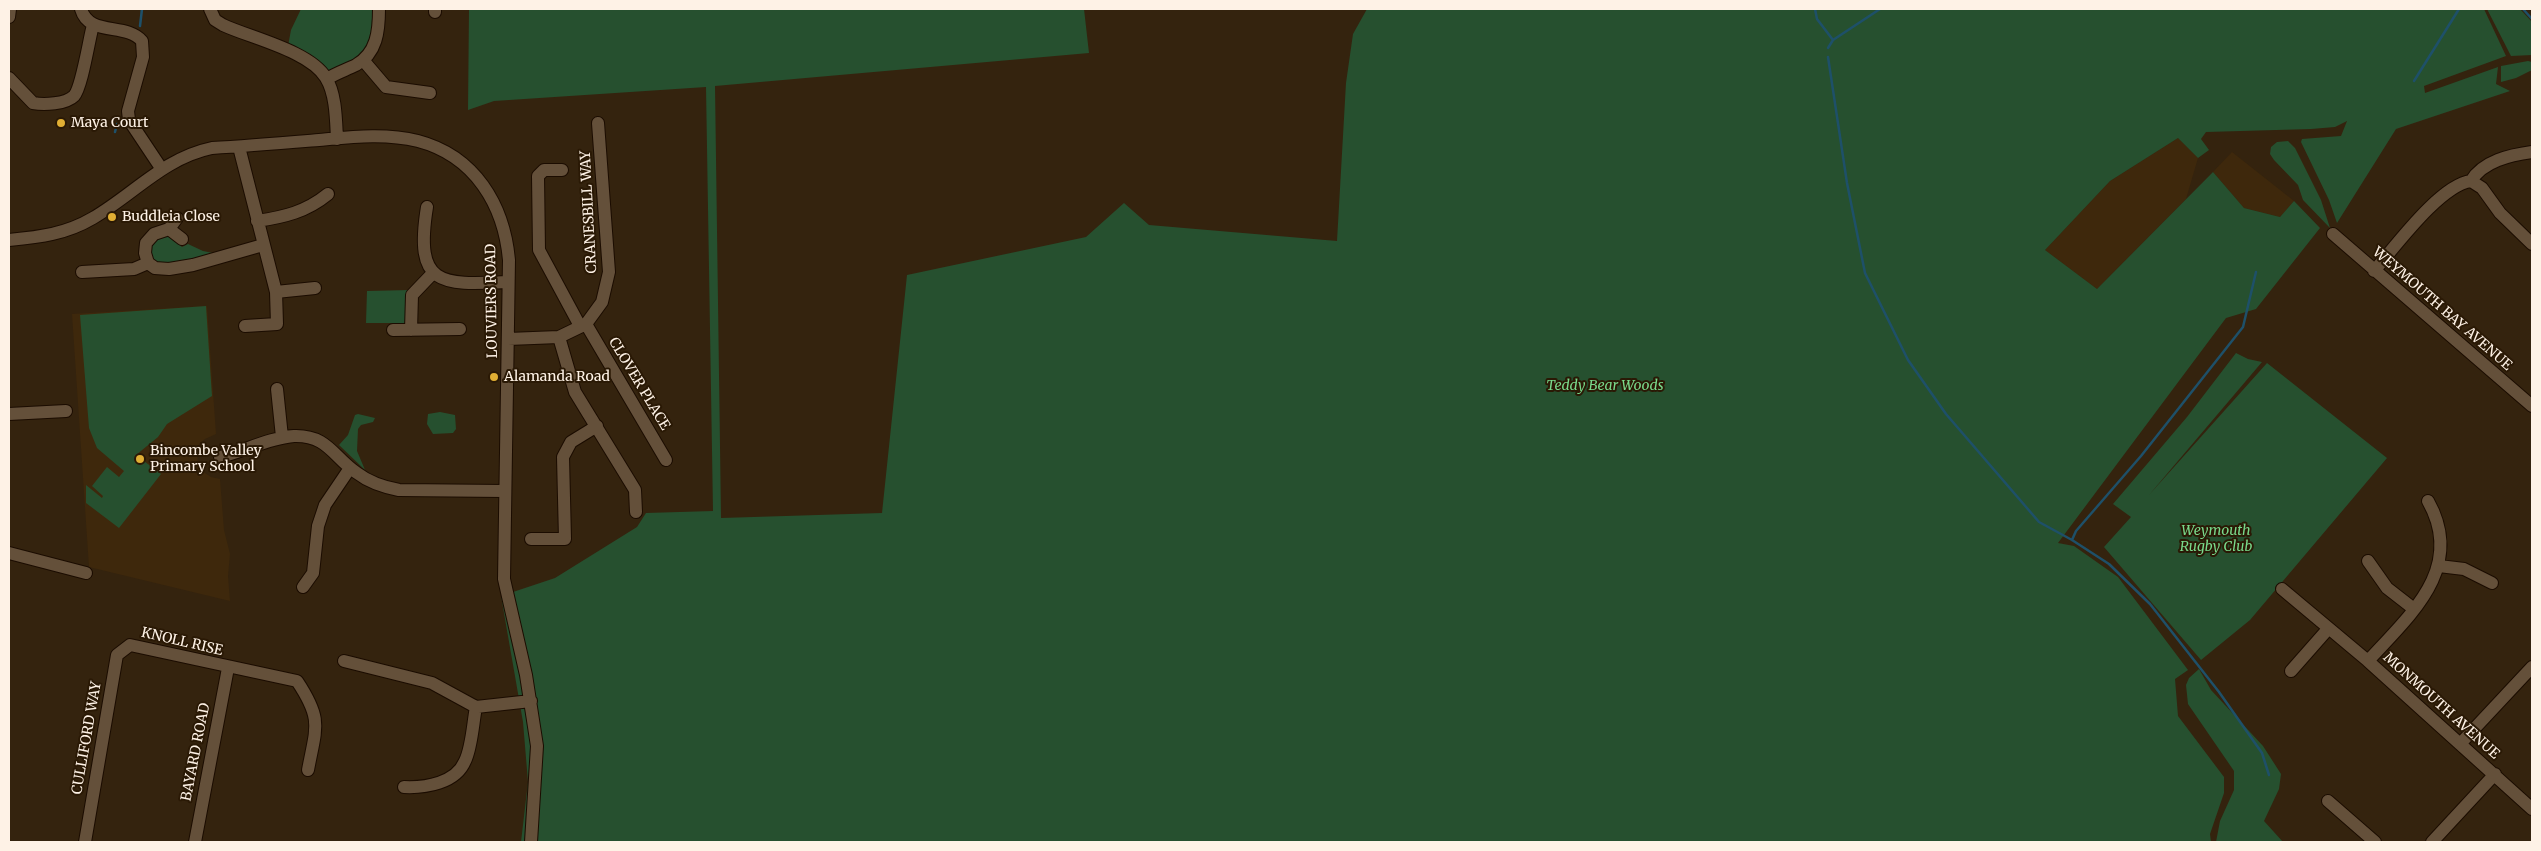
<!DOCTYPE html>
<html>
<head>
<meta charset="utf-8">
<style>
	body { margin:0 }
	#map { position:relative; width:2541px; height:851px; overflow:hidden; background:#34230e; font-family:Merriweather,serif }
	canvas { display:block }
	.frame { position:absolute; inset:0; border:10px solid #fef2e6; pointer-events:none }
</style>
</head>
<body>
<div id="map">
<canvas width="2541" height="851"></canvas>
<div class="frame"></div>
</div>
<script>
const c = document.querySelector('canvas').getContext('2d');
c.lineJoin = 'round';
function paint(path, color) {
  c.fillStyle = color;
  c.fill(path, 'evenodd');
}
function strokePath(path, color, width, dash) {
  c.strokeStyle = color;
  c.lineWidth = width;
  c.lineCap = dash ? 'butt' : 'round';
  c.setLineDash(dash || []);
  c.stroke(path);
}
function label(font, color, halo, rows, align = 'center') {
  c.font = font + ' Merriweather,serif';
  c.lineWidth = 4;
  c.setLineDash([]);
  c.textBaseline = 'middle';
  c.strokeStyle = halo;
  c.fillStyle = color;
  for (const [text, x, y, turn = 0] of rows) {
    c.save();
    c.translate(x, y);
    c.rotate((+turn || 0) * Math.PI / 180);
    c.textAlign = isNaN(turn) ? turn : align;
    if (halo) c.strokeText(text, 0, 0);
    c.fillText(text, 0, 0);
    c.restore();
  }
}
paint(new Path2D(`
	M2178 138 2198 158 2186 199 2097 289 2045 250 2110 181Z
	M2232 152 2294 201 2280 217 2244 208 2213 172Z
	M207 306 216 434 205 439 199 444 197 453 198 464 202 471 211 477 220 479 224 530 230 554 228 576 230 601 89 567 72 314Z`), '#3e280c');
paint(new Path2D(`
	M301 9H373C374 42 365 67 327 71L288 46 291 30Z
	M469 9H1084L1089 53 715 86 721 518 882 513 907 275 1086 237 1124 203 1149 225 1337 241 1346 83 1353 34 1367 9H2484L2506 56 2424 86 2425 93 2498 67 2496 84 2510 91 2396 129 2337 223 2329 200 2301 142 2302 139 2341 136 2347 121 2335 127 2311 129 2206 132 2201 139 2209 150 2198 158 2178 138 2110 181 2045 250 2097 289 2213 172 2244 208 2280 217 2294 201 2320 228 2256 309 2226 318 2058 543 2074 546 2118 577 2188 670 2175 679 2178 716 2224 777V793L2210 834 2211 842H521L528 782 523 722 501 596 555 578 637 527 646 513 713 511 706 87 494 101 468 110Z
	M2487 9H2520L2532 22V55L2511 56Z
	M2528 61 2532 62V70L2516 78 2501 82V66Z
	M2288 141 2295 148 2321 200 2330 228 2303 200 2298 185 2274 160 2270 154 2271 147 2277 142Z
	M163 237H170L182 247 188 244 203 251 218 254 168 266 153 262 150 246 157 238Z
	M410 290 406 323H366L367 291Z
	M206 306 212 396 167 424 158 437 136 455 161 474 119 528 86 503V485L102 498 103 496 92 486 107 467 119 477 124 471 97 448 89 428 80 315Z
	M2236 353 2248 359 2262 362 2149 495 2267 363 2387 458 2250 620 2201 660 2104 547 2131 517 2113 504 2187 417Z
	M440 412 455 415 456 429 453 433 433 434 427 424 428 414Z
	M358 414 375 418 373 422 361 425 358 429 357 451 365 470 339 445 348 435 355 415Z
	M2199 669 2211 690 2263 746 2281 774 2279 789 2264 821 2283 842H2216L2220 821 2234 790V771L2188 704 2186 685 2189 678Z`), '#26502f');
strokePath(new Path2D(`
	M1815 9 1817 19 1833 40
	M2523 9 2532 19
	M140 26 142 9
	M1828 48 1833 40 1880 9
	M1828 57 1847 183 1865 273 1908 360 1946 414 2039 522 2072 540 2109 564 2150 604 2219 692 2262 753 2269 775
	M2414 81 2459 9
	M115 132 117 124
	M2072 540 2076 531 2141 456 2243 327 2256 272`), '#1e5069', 2.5);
const minor = new Path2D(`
	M81 9C89 37 126 22 142 41L143 57 128 111 129 120 161 168
	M210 9 215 20 223 25C251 38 310 51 326 78 336 94 336 120 337 139
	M435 9V12
	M9 17 10 9
	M363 60 386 87 430 93
	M9 78 33 103C44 105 66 104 74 96 82 87 89 39 93 25
	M327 79C336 73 346 70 356 65 377 53 379 31 379 9
	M239 147 276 292 277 324 245 326
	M562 170H544L538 176 539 250 580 326
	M2471 181 2482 188 2500 213 2532 244
	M2471 181C2483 161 2510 155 2532 152
	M427 207C414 287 441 285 508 282
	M177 218 169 229 154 234 146 243 145 253 148 263 155 268 169 269 193 265 263 245
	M257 221C284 217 306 212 328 194
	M169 229 182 239
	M2333 234 2532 406
	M9 240C40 237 66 234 93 218 134 194 164 158 212 148 248 146 283 143 319 140 352 137 385 133 418 141 475 156 504 205 509 260L504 579 526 675 537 746 531 842
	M2374 271C2395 247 2440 185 2471 181
	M82 272 134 269 148 263
	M276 292 315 288
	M586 324 666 460
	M393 330 460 329
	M411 330 412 295 433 273
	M559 337 575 392 635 490 636 512
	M508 339 559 337 586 324 602 302 609 272 598 123
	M277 389 282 437
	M9 414 66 411
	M220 457C245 451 268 438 294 436 328 435 333 457 357 473 370 483 383 487 399 490L504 491
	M531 539H565L563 457 571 442 597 426
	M9 553 86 573
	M2368 561 2387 588 2414 609
	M2439 566 2464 569 2492 583
	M303 587 313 573 318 526 325 505 350 468
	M2282 589 2368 661 2532 809
	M344 661 432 683 476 707 531 701
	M2368 661C2410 615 2466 568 2428 501
	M2291 671 2328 629
	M2460 744 2532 667
	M404 787C426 788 456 783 465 761 472 747 473 722 476 707
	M2328 801 2375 842
	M85 842 117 655 130 645 297 681C323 720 316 727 308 770
	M195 842 228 668
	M2432 842 2495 774`);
strokePath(minor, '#1b0c00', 14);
strokePath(minor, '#64503a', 12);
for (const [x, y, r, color] of [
	[61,123,5,"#e1af34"],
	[112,217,5,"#e1af34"],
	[494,377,5,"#e1af34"],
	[140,459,5,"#e1af34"]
]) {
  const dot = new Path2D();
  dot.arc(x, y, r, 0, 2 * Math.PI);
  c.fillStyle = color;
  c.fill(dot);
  strokePath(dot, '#2a1905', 2);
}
label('14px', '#fef2e6', '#2a1905', [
	["Maya Court",71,123],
	["Buddleia Close",122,217],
	["Alamanda Road",504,377],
	["Bincombe Valley",150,451],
	["Primary School",150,467]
], 'left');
label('14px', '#fef2e6', '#2a1905', [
	["CRANESBILL WAY",589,212,-93],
	["LOUVIERS ROAD",492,301,-91],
	["WEYMOUTH BAY AVENUE",2442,309,41],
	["CLOVER PLACE",639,384,59],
	["KNOLL RISE",182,642,13],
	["MONMOUTH AVENUE",2441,706,42],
	["CULLIFORD WAY",87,738,-80],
	["BAYARD ROAD",196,752,-79]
]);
label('italic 14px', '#79d98b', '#2a1905', [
	["Teddy Bear Woods",1605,386],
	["Weymouth",2216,531],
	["Rugby Club",2216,547]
]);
</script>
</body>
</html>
